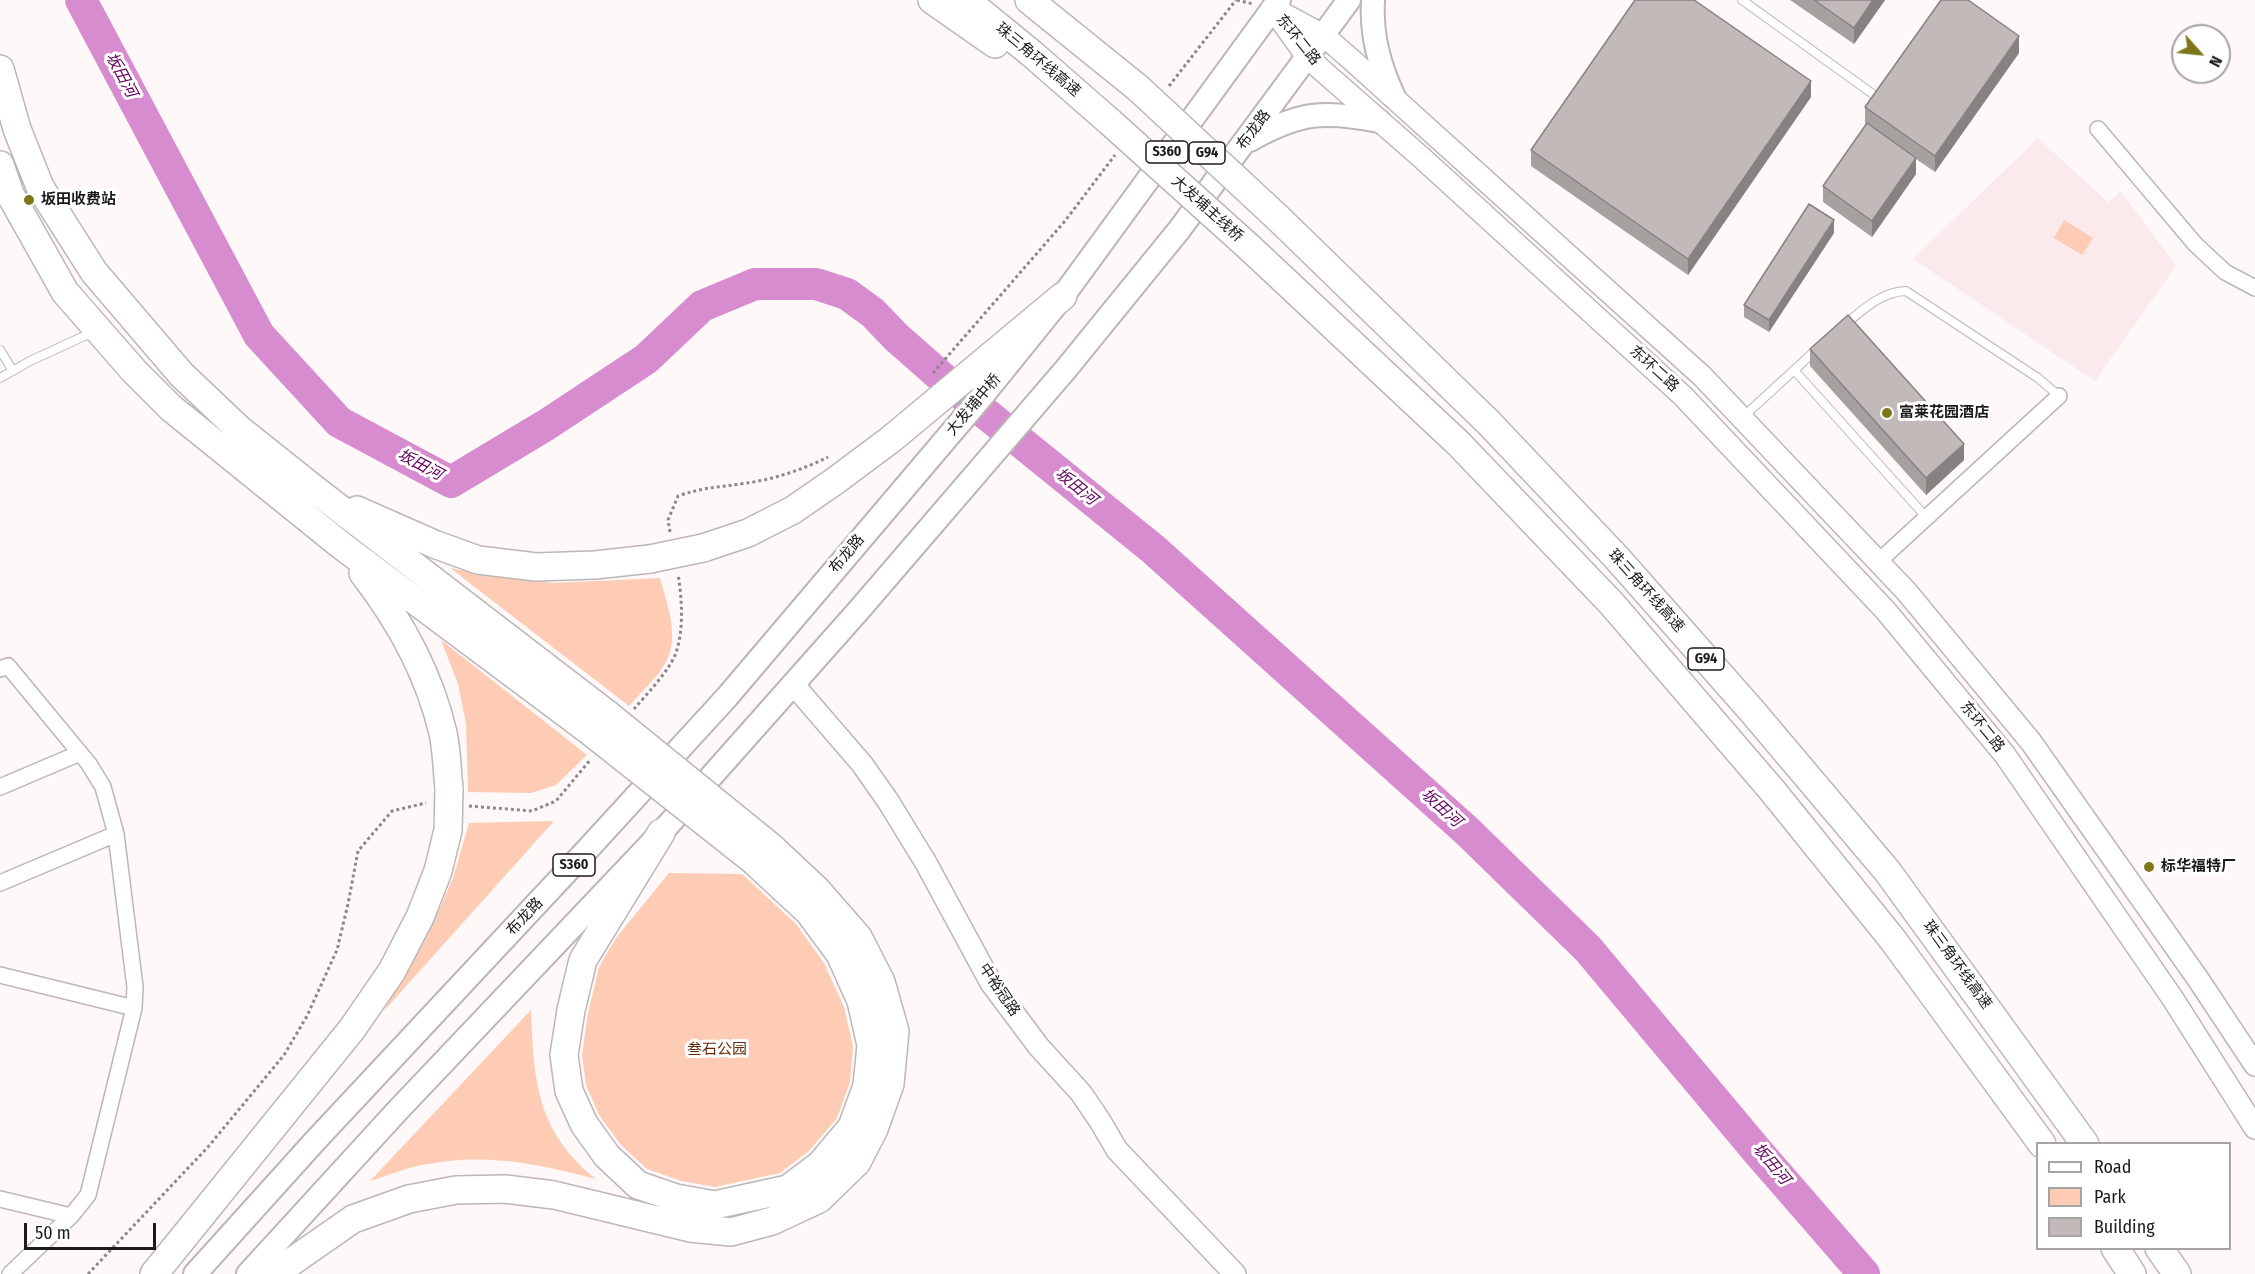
<!DOCTYPE html>
<html>
<head>
<meta charset="utf-8">
<style>
	body { margin:0 }
	#map { position:relative; width:2255px; height:1274px; overflow:hidden; background:#fef8f9; font-family:"Fira Sans Condensed",sans-serif }
	canvas { display:block }
	.legend { position:absolute; left:2036px; top:1142px; width:195px; height:108px; box-sizing:border-box; background:#fff; border:2px solid #a5a3a4; margin:0; padding:8px 10px; list-style:none; font-size:18px; color:#1d1a1b }
	.legend li { display:flex; align-items:center; gap:12px; height:30px }
	.legend b { width:30px; border:2px solid #a5a3a4 }
	.north { position:absolute; left:2171px; top:24px; width:60px; height:60px; box-sizing:border-box; background:#fff; border:2px solid #a5a3a4; border-radius:50%; rotate:117deg; font-size:16px; font-weight:700; line-height:24px; text-align:center; color:#1d1a1b }
	.north::after { content:''; display:block; margin:auto; width:21px; height:27px; background:#7f7519; clip-path:polygon(50% 0,100% 100%,50% 72%,0 100%) }
	.scale { position:absolute; left:24px; top:1223px; width:132px; height:27px; box-sizing:border-box; border:3px solid #1d1a1b; border-top:0; padding-left:8px; font-size:18px; line-height:21px; white-space:nowrap; color:#1d1a1b; -webkit-text-stroke:4px #fff; paint-order:stroke }
</style>
</head>
<body>
<div id="map">
<canvas width="2255" height="1274"></canvas>
<ul class="legend">
<li><b style="height:8px;background:#fff"></b>Road</li>
<li><b style="height:16px;background:#feccb5"></b>Park</li>
<li><b style="height:16px;background:#c1bab9"></b>Building</li>
</ul>
<div class="north">N</div>
<div class="scale">50 m</div>
</div>
<script>
const c = document.querySelector('canvas').getContext('2d');
c.lineJoin = 'round';
function paint(path, color) {
  c.fillStyle = color;
  c.fill(path, 'evenodd');
}
function strokePath(path, color, width, dash) {
  c.strokeStyle = color;
  c.lineWidth = width;
  c.lineCap = dash ? 'butt' : 'round';
  c.setLineDash(dash || []);
  c.stroke(path);
}
function label(font, color, halo, rows, align = 'center') {
  c.font = font + ' "Fira Sans Condensed","Noto Sans SC",sans-serif';
  c.lineWidth = 6;
  c.setLineDash([]);
  c.textBaseline = 'middle';
  c.strokeStyle = halo;
  c.fillStyle = color;
  for (const [text, x, y, turn = 0] of rows) {
    c.save();
    c.translate(x, y);
    c.rotate((+turn || 0) * Math.PI / 180);
    c.textAlign = isNaN(turn) ? turn : align;
    if (halo) c.strokeText(text, 0, 0);
    c.fillText(text, 0, 0);
    c.restore();
  }
}
paint(new Path2D(`
	M2038 138 2108 202 2121 191 2176 266 2095 381 1913 259Z`), '#faeaec');
paint(new Path2D(`
	M2064 220 2093 238 2082 255 2054 238Z
	M450 568 501 578 554 583 660 578C667 605 680 636 666 662 657 678 641 692 629 706Z
	M441 640 587 755 556 785 531 793 468 792 466 724 458 684Z
	M554 821 383 1012 428 935 453 878 469 823Z
	M669 873 742 874 796 924 824 963 844 1007 853 1046 850 1082 837 1118 809 1151 780 1173 715 1187 681 1181 647 1169 620 1144 599 1115 586 1085 582 1055 588 1013 599 967 616 938Z
	M531 1010C534 1081 536 1131 596 1179 538 1164 488 1153 428 1164 408 1167 389 1175 370 1181Z`), '#feccb5');
strokePath(new Path2D(`
	M81 0 259 335 339 422 451 482 546 425 646 359 702 306 755 284H816L847 294 873 313 896 337 946 381
	M964 396 1153 549 1467 831 1588 949 1758 1152 1864 1274`), '#d78ccf', 32);
const lane = new Path2D(`
	M1742 0 1877 97
	M1846 324C1862 310 1883 291 1906 291L2038 378 2059 396
	M0 350 13 371
	M1794 370 1927 518
	M0 378 30 361 93 332
	M1743 417 1816 350`);
const street = new Path2D(`
	M2098 129 2195 244 2225 272 2255 288
	M1878 562 2059 396
	M0 669 8 666 89 764 103 787 116 834 135 987 134 1008 88 1195 71 1216 10 1274
	M0 787 80 753
	M0 883 116 834
	M0 975 134 1008
	M0 1199 71 1216`);
const secondary = new Path2D(`
	M1272 8 1308 58 1422 158 1683 396 1886 611 2005 755 2173 999 2255 1128
	M1278 11 1323 35 1354 62 1702 376 1906 591 2031 742 2198 979 2255 1065
	M793 684 862 764 888 801 926 863 991 983 1039 1047 1081 1093 1100 1121 1117 1150 1235 1274`);
const primary = new Path2D(`
	M1373 0C1371 35 1379 65 1394 97
	M1250 140C1299 112 1324 110 1379 121
	M195 1274 315 1141 586 851 727 697 979 400 1063 296 1279 0
	M248 1274 399 1109 661 833 859 610 1066 369 1179 230 1349 0`);
const highway = new Path2D(`
	M932 0 995 44
	M966 0 1031 53 1110 122
	M1029 0 1138 88
	M0 69 17 129 40 187 94 272 181 374 239 429 318 492 607 714
	M0 165 10 194 65 292 134 371 171 408 342 546 587 729
	M1277 217 1489 423 1616 557 1752 711 1888 872 2085 1144
	M1250 248 1459 444 1612 604 1771 789 1893 940 2042 1144
	M357 510 434 544 478 560 536 567 595 565 650 559
	M703 548 748 533 793 510 835 481 890 440 1063 296
	M363 573C401 622 429 673 443 733 447 751 447 771 449 789
	M661 833 583 960 571 1010 564 1055 569 1091 584 1124 607 1156 638 1185 676 1198 715 1205 788 1189 821 1164 852 1127 867 1086 871 1045 861 1001 840 954 809 912 754 861
	M2115 1248 2132 1274
	M2159 1248 2177 1274
	M154 1274 352 1029 392 971 420 917 438 871 448 830
	M274 1274 353 1219 409 1199 456 1190 505 1189 554 1195 690 1228 731 1232 772 1221 819 1199 857 1162 874 1129 890 1084 895 1031 881 982 858 937 817 890 771 847`);
strokePath(lane, '#bdb6b7', 10);
strokePath(street, '#bdb6b7', 18);
strokePath(secondary, '#bdb6b7', 24);
strokePath(primary, '#bdb6b7', 26);
strokePath(highway, '#bdb6b7', 30);
strokePath(new Path2D(`
	M1237 0 1253 4
	M1169 86 1236 0
	M933 373 1065 221 1115 155
	M670 532 668 520 678 496C703 487 722 487 747 483 775 479 804 469 828 457
	M634 709C647 694 669 671 676 653 684 628 682 599 678 574
	M469 806 532 811 556 801 591 759
	M88 1274 208 1147 284 1055 307 1016 337 950 348 904 358 851 392 811 426 803`), '#8c8788', 3, [3, 3]);
strokePath(lane, '#fff', 8);
strokePath(street, '#fff', 15);
strokePath(secondary, '#fff', 21);
strokePath(primary, '#fff', 22);
strokePath(highway, '#fff', 27);
const highwayBridge = new Path2D(`
	M1138 88 1277 217
	M1110 122 1250 248
	M650 559 703 548
	M607 714 771 847
	M587 729 754 861
	M448 830 449 789`);
strokePath(highwayBridge, '#bdb6b7', 30, []);
strokePath(highwayBridge, '#fff', 27);
paint(new Path2D(`
	M1790 0H1885L1854 44Z
	M2019 53 1935 172 1916 159V174L1872 237 1823 202V186L1866 124 1865 123V107Z
	M1811 97 1688 275 1531 166V150Z
	M1834 233 1769 332 1744 317V305Z
	M1810 349 1964 460 1926 495 1810 366Z`), '#a6a09f');
paint(new Path2D(`
	M1873 0H1885L1854 44V28Z
	M2019 36V53L1935 172V156Z
	M1811 81V97L1688 275V259Z
	M1916 158V174L1872 237V221Z
	M1834 220V233L1769 332V320Z
	M1964 444V460L1926 495V478Z`), '#878282');
const building = new Path2D(`
	M1635 0H1694L1811 81 1688 259 1531 150Z
	M1814 0H1873L1854 28Z
	M1941 0H1968L2019 36 1935 156 1865 107Z
	M1867 123 1916 158 1872 221 1823 186Z
	M1809 204 1834 220 1769 320 1744 305Z
	M1848 315 1964 444 1926 478 1810 349Z`);
paint(building, '#c1bab9');
strokePath(building, '#878282', 1.5);
for (const [x, y, r, color] of [
	[29,200,6,"#7f7519"],
	[1887,413,6,"#7f7519"],
	[2149,867,6,"#7f7519"]
]) {
  const dot = new Path2D();
  dot.arc(x, y, r, 0, 2 * Math.PI);
  c.fillStyle = color;
  c.fill(dot);
  strokePath(dot, '#fff', 2);
}
for (const [x, y, w] of [
	[1167,152,42],
	[1207,153,36],
	[1706,659,36],
	[574,865,42]
]) {
  const box = new Path2D();
  box.roundRect(x - w / 2, y - 11, w, 22, 4.5);
  c.fillStyle = '#fff';
  c.fill(box);
  strokePath(box, '#1d1a1b', 1.5);
}
label('bold 14px', '#1d1a1b', null, [
	["S360",1167,152],
	["G94",1207,153],
	["G94",1706,659],
	["S360",574,865]
]);
label('15px', '#1d1a1b', '#fff', [
	["东环二路",1298,40,51],
	["珠三角环线高速",1038,60,40],
	["布龙路",1254,130,-53],
	["大发埔主线桥",1207,209,42],
	["东环二路",1654,369,42],
	["大发埔中桥",974,405,-50],
	["布龙路",847,554,-50],
	["珠三角环线高速",1646,591,48],
	["东环二路",1982,727,51],
	["布龙路",525,917,-47],
	["珠三角环线高速",1957,965,54],
	["中裕冠路",999,990,56]
]);
label('bold 15px', '#1d1a1b', '#fff', [
	["坂田收费站",41,200],
	["富莱花园酒店",1899,413],
	["标华福特厂",2161,867]
], 'left');
label('15px', '#642b09', '#fff', [
	["叁石公园",717,1050]
]);
label('italic 16px', '#63035f', '#fff', [
	["坂田河",121,75,62],
	["坂田河",420,465,28],
	["坂田河",1076,487,39],
	["坂田河",1441,808,42],
	["坂田河",1771,1164,50]
]);
</script>
</body>
</html>
